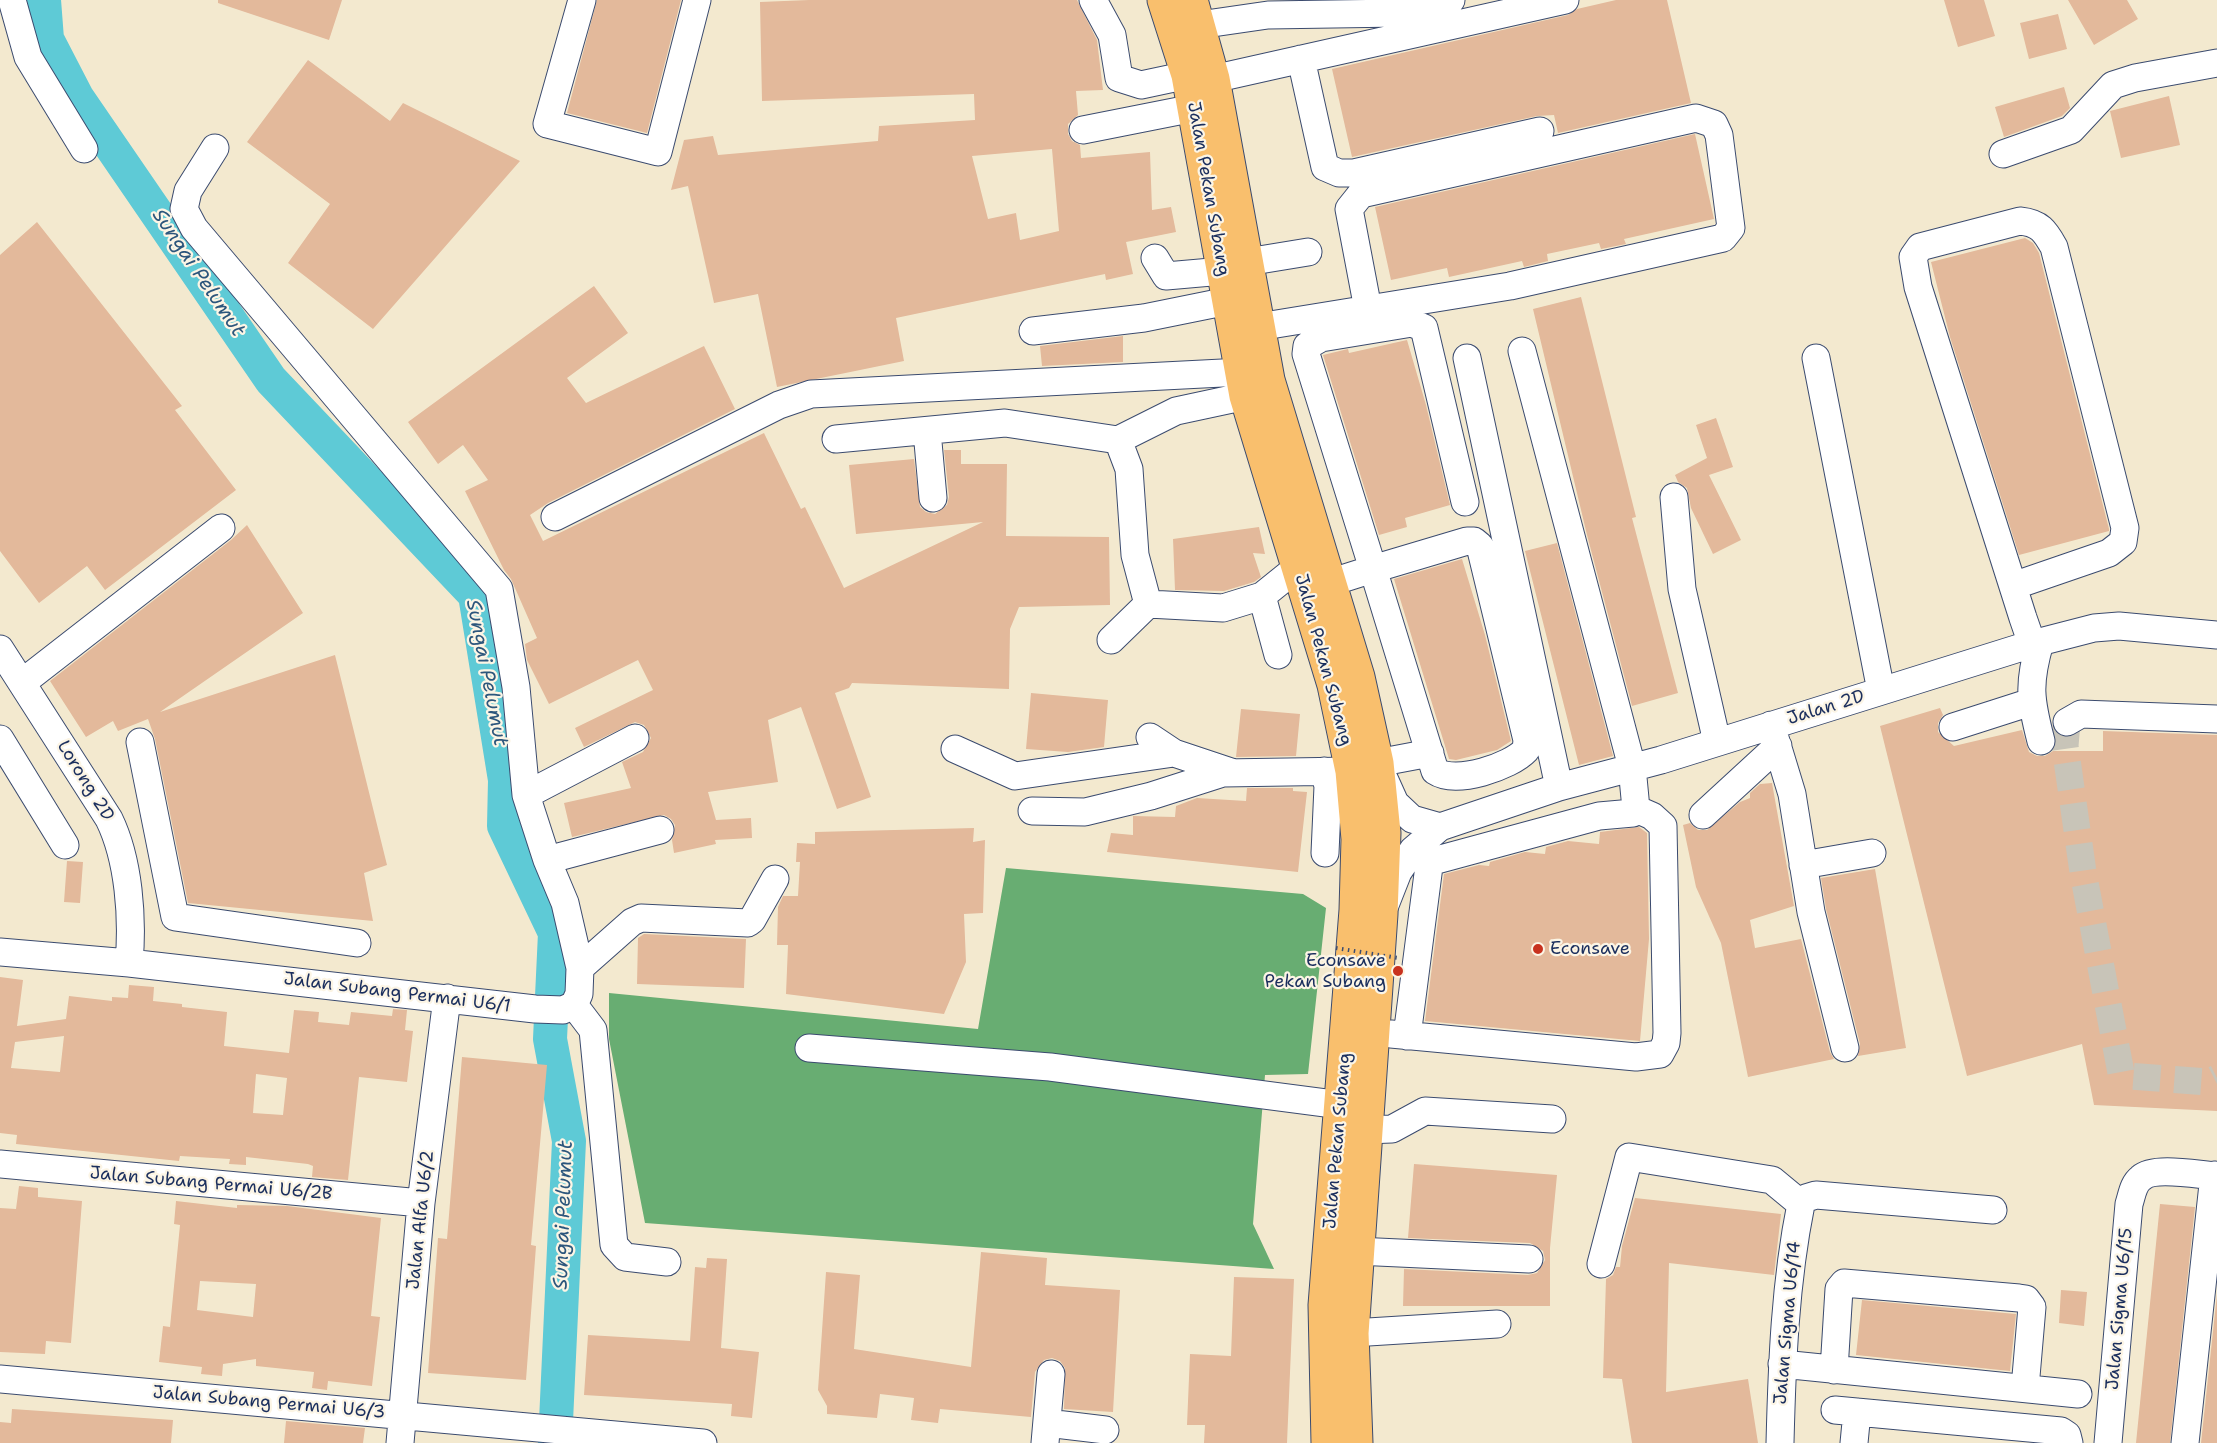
<!DOCTYPE html>
<html>
<head>
<meta charset="utf-8">
<style>
	body { margin:0 }
	canvas { display:block; background:#f3e9cf }
</style>
</head>
<body>
<canvas width="2217" height="1443"></canvas>
<script>
const c = document.querySelector('canvas').getContext('2d');
c.lineJoin = 'round';
function paint(path, color) {
  c.fillStyle = color;
  c.fill(path, 'evenodd');
}
function strokePath(path, color, width, dash) {
  c.strokeStyle = color;
  c.lineWidth = width;
  c.lineCap = dash ? 'butt' : 'round';
  c.setLineDash(dash || []);
  c.stroke(path);
}
function label(font, color, halo, rows, align = 'center') {
  c.font = font + ' "Shantell Sans",sans-serif';
  c.lineWidth = 4.5;
  c.setLineDash([]);
  c.textBaseline = 'middle';
  c.strokeStyle = halo;
  c.fillStyle = color;
  for (const [text, x, y, turn = 0] of rows) {
    c.save();
    c.translate(x, y);
    c.rotate((+turn || 0) * Math.PI / 180);
    c.textAlign = isNaN(turn) ? turn : align;
    if (halo) c.strokeText(text, 0, 0);
    c.fillText(text, 0, 0);
    c.restore();
  }
}
paint(new Path2D(`
	M1006 868 1303 894 1326 908 1308 1074 1265 1075 1253 1224 1274 1269 645 1223 609 1039V993L978 1029Z`), '#68ad72');
strokePath(new Path2D(`
	M44 0 47 39 77 97 271 380 475 595 505 780 504 826 555 933 550 1039 569 1141 555 1443`), '#5ecad6', 34);
paint(new Path2D(`
	M218 0H342L329 40 218 3Z
	M597 0H681L647 133 567 113Z
	M809 0H1077L1097 40 1103 90 1076 91 1078 115 1068 124V134L1072 141 1080 145 1081 158 1150 152 1152 210 1171 207 1176 232 1126 242 1133 274 1106 280 1105 274 896 318 904 361 777 387 758 294 714 303 688 186 671 190 684 140 713 136 718 155 878 141 879 126 975 120 974 94 762 101 760 2ZM1052 149 1059 231 1020 240 1016 213 988 219 972 156Z
	M1616 0H1667L1691 103 1558 133 1554 115 1537 116 1352 157 1332 69 1568 15 1577 9Z
	M1944 0H1984L1995 36 1958 47Z
	M2068 0H2127L2138 19 2094 45Z
	M2058 14 2067 49 2029 59 2020 23Z
	M308 60 390 121 403 103 520 161 373 329 288 263 330 204 247 142Z
	M2064 87 2070 108 2062 116 2004 137 1995 107Z
	M2169 96 2180 145 2121 158 2110 111Z
	M1695 134 1714 219 1624 239 1626 244 1601 249 1599 243 1547 254 1548 261 1524 267 1522 261 1449 277 1447 268 1391 280 1375 207Z
	M37 222 182 406 175 410 236 490 105 590 87 566 39 603 0 551V255Z
	M2025 238 2033 243 2039 253 2109 529V531L2019 555 1950 337 1931 262Z
	M594 286 628 333 567 378 586 403 704 346 735 409 548 503 530 515 543 541 764 433 801 509 805 507 844 588 983 522 856 534 849 465 914 459 920 507 926 512 935 514 947 505 949 497 944 450H961V464H1007L1006 536 1109 537 1110 605 1019 607 1010 629 1009 689 852 683 849 688 835 693 871 797 837 809 801 707 768 720 778 782 708 792 716 820 751 818 752 838 715 840 716 844 674 853 672 840 675 825 671 819 664 815 572 837 564 803 631 788 622 762 643 752 651 738 644 725 635 722 584 747 575 728 653 690 638 660 549 704 527 660 525 644 537 638 511 579 504 570 465 491 488 480 463 445 438 464 408 422Z
	M1581 297 1636 517 1632 518 1678 693 1632 706 1587 535 1533 309Z
	M1123 336V362L1042 366 1040 346Z
	M1407 340 1426 405 1450 505 1405 518 1407 527 1379 535 1323 355 1348 349 1349 353Z
	M1716 418 1733 467 1709 475 1741 540 1713 554 1691 508 1687 488 1678 482 1675 475 1707 458 1696 425Z
	M247 525 303 613 160 712 335 655 387 865 364 873 373 921 188 903 155 739 148 719 118 731 113 721 86 737 50 681 231 540Z
	M1259 527 1265 554 1253 553 1261 577 1254 582 1224 591 1175 590 1173 539Z
	M1557 543 1613 756 1579 765 1525 551Z
	M1462 559 1485 635 1511 741 1497 750 1456 760 1449 759 1394 579Z
	M1031 693 1108 700 1104 747 1068 752 1026 749Z
	M1940 708 1943 715 1938 723V732L1954 746 2022 730 2029 752 2037 756H2045L2053 751H2103V731L2217 735V1111L2094 1105 2082 1044 1967 1076 1880 726Z
	M1241 709 1300 714 1296 756 1236 757Z
	M1772 783 1794 906 1750 920 1755 948 1801 939 1830 1052 1834 1059 1748 1077 1721 943 1696 887 1683 825 1690 823 1698 830H1707L1740 802 1750 798V793L1760 784Z
	M1247 788H1293V791L1307 792 1298 872 1107 852 1111 833 1133 835V816L1175 817 1176 806 1197 798 1246 801Z
	M1639 827 1647 833 1649 939 1640 1041 1425 1021 1444 874 1479 865 1489 866 1490 862 1525 852 1545 854 1546 847 1568 841 1599 844 1600 832Z
	M974 828 973 842 985 840 983 913 964 914 966 962 944 1014 786 994 788 945H777L778 907 783 896H798L800 862H796L797 843 815 844V832Z
	M67 861 83 862 80 903 64 902Z
	M1875 869 1906 1048 1858 1056 1860 1044 1826 909 1821 878Z
	M644 934 746 939 744 988 637 984 638 938Z
	M0 977 23 980 17 1026 66 1019 69 996 112 1001V997L128 998 129 985 154 987 153 1001 182 1004V1007L227 1012 224 1046 289 1053 294 1010 319 1012 318 1022 349 1025 351 1012 392 1016 393 1009 407 1010 405 1030 413 1031 407 1082 359 1077 348 1180 312 1177 313 1166 308 1164 246 1157V1165L229 1164 230 1159 180 1156 179 1161 16 1144 17 1135 0 1133ZM64 1036 60 1072 11 1068 15 1042ZM256 1074 287 1078 283 1115 253 1113Z
	M462 1057 547 1065 531 1245 536 1246 526 1380 428 1373 438 1238 447 1239Z
	M1414 1164 1557 1175 1550 1248V1306H1403L1404 1269 1528 1275 1537 1273 1545 1260 1543 1251 1530 1243 1408 1238Z
	M19 1186 38 1188V1197L82 1201 71 1343 46 1341 45 1354 0 1352V1208L16 1209Z
	M1635 1198 1781 1214 1774 1275 1669 1263 1666 1392 1748 1379 1758 1443H1632L1622 1379 1603 1378 1606 1279 1613 1275 1616 1267H1620L1622 1246Z
	M176 1201 237 1208V1205L287 1206 381 1218 371 1316 380 1317 372 1386 328 1381 327 1390 312 1388 314 1372 256 1366V1359L223 1364 222 1376 201 1374 202 1367 159 1362 163 1326 170 1327 180 1225 174 1224ZM200 1281 256 1284 253 1317 197 1310Z
	M2160 1204 2195 1207 2170 1443H2136Z
	M981 1252 1047 1258 1045 1285 1120 1290 1113 1412 1064 1409 1065 1368 1060 1361 1052 1358 1044 1360 1035 1372 1031 1417 940 1409 938 1423 911 1420 914 1398 880 1394 877 1418 827 1414V1406L818 1390 826 1272 860 1275 854 1349 971 1367Z
	M707 1258 727 1259 721 1348 759 1352 752 1418 731 1416 732 1404 584 1395 588 1335 690 1341 695 1267 706 1268Z
	M1234 1277 1294 1279 1287 1443H1204L1205 1425H1187L1190 1354 1231 1356Z
	M2061 1290 2087 1292 2084 1326 2059 1323Z
	M2217 1294V1443H2201Z
	M1862 1300 2016 1314 2010 1371 1856 1355Z
	M12 1409 173 1420 171 1443H0V1422L11 1423Z
	M286 1421 365 1428 363 1443H284Z`), '#e3b99b');
strokePath(new Path2D(`
	M2067 722 2065 746 2083 872 2121 1073 2128 1076 2209 1082 2217 1078`), '#c8c4b8', 27, [27, 14]);
const minor = new Path2D(`
	M12 0 28 57 84 149
	M582 0 547 124 658 152 697 0
	M1093 0 1112 35 1119 78 1141 85 1188 75
	M1199 25 1268 15 1400 13 1451 0
	M1301 59 1325 167 1339 173H1354L1540 131
	M1213 79 1565 0
	M1083 130 1194 108
	M2003 154 2071 130 2113 85 2135 78 2217 63
	M1155 258 1166 276 1223 271
	M1247 262 1308 252
	M1258 327 1510 286 1723 238 1731 228 1719 135 1714 124 1696 118 1361 194 1349 209 1368 309
	M1033 331 1144 318 1228 301
	M1467 358 1559 787
	M1816 358 1881 691
	M927 431 933 498
	M836 439 1005 423 1118 440 1176 411 1246 396
	M1674 497 1682 589 1717 742
	M555 517 779 405 811 394 1242 372
	M1467 541H1474L1480 546 1527 740 1526 750C1510 767 1456 785 1435 771L1373 569Z
	M1329 583 1373 569 1306 354 1307 346 1321 338 1412 323 1424 328 1465 502
	M2013 586 2109 553 2123 542 2125 528 2054 247C2045 231 2040 223 2020 221L1920 247 1913 257 1918 287 2023 618 2032 644
	M1262 596 1278 655
	M1148 604 1223 608 1262 596 1298 567
	M1111 640 1148 604 1135 555 1129 469 1118 440
	M2040 642C2028 684 2030 699 2041 741
	M0 649 109 819C129 860 133 918 129 963
	M23 682 221 528
	M2067 722 2081 714 2217 719
	M1771 725 1792 794 1811 912 1845 1048
	M1953 727 2031 702
	M1150 737 1174 753 1231 772
	M0 739 65 845
	M140 742 175 917 357 943
	M955 749 1015 776 1174 753
	M1430 753 1377 763 1395 803 1412 819 1440 827
	M1324 771 1328 786 1325 853
	M526 795 635 738
	M1032 811 1085 812 1151 796 1223 773 1352 771
	M1703 815 1778 746
	M547 860 660 830
	M1803 865 1872 853
	M1385 905 1398 872 1413 850 1440 827 1559 787 1661 760 2032 644 2094 628 2119 626 2217 635
	M0 952 129 963 535 1009 563 1010 574 1005 579 994 580 968 565 903 547 860 526 795 516 687 499 589 194 228 184 209 188 191 215 148
	M580 968 632 922 641 918 748 923 752 920 775 879
	M574 1005 593 1030 614 1245 625 1257 667 1262
	M1391 1034 1636 1057 1660 1054 1666 1043 1667 1033 1663 826 1652 816 1636 809
	M1407 1036 1429 866 1433 861 1599 816 1633 813 1636 809 1632 767 1522 351
	M809 1048 1050 1067 1341 1105
	M1365 1130 1392 1129 1425 1111 1552 1119
	M0 1164 421 1203
	M1801 1204 1806 1198 1816 1195 1993 1210
	M1356 1251 1529 1259
	M1601 1264 1629 1157 1772 1180 1801 1204
	M1352 1333 1497 1324
	M1782 1364 2078 1394
	M1834 1370 1839 1289 1844 1283 2019 1298 2026 1299 2032 1307 2025 1388
	M0 1379 703 1443
	M1835 1410 2061 1431 2067 1435 2069 1443
	M1047 1423 1105 1430
	M400 1443 421 1203 447 998
	M1045 1443 1051 1374
	M1780 1443C1782 1363 1785 1283 1801 1204
	M1854 1443 1857 1412
	M2108 1443 2129 1204C2132 1195 2133 1184 2141 1178 2154 1166 2199 1175 2217 1176
	M2185 1443 2214 1175`);
const major = new Path2D(`
	M1164 0 1188 75 1246 396 1334 685 1352 771 1358 839 1356 910 1325 1305 1328 1443
	M1191 0 1213 79 1268 380 1358 677 1377 763 1384 833 1381 914 1352 1333 1356 1443`);
strokePath(minor, '#3b4b6f', 29);
strokePath(major, '#3b4b6f', 35);
strokePath(minor, '#fff', 27);
strokePath(major, '#f9bf6d', 33);
strokePath(new Path2D(`
	M1336 948 1398 958`), '#3b4b6f', 4, [1.5, 4.5]);
for (const [x, y, r, color] of [
	[1538,949,6,"#c8321e"],
	[1398,971,6,"#c8321e"]
]) {
  const dot = new Path2D();
  dot.arc(x, y, r, 0, 2 * Math.PI);
  c.fillStyle = color;
  c.fill(dot);
  strokePath(dot, '#fcf5e5', 2);
}
label('18px', '#1b2f5e', '#fcf5e5', [
	["Jalan Pekan Subang",1208,189,80],
	["Jalan Pekan Subang",1323,660,75],
	["Jalan 2D",1826,708,-17],
	["Lorong 2D",85,781,58],
	["Jalan Subang Permai U6/1",397,993,7],
	["Jalan Pekan Subang",1338,1141,-85],
	["Jalan Subang Permai U6/2B",211,1184,5],
	["Jalan Alfa U6/2",421,1220,-84],
	["Jalan Sigma U6/15",2120,1309,-85],
	["Jalan Sigma U6/14",1788,1323,-85],
	["Jalan Subang Permai U6/3",269,1403,5]
]);
label('18px', '#1b2f5e', '#fcf5e5', [
	["Econsave",1550,949],
	["Econsave",1386,961,"right"],
	["Pekan Subang",1386,982,"right"]
], 'left');
label('italic 20px', '#2c567c', '#fcf5e5', [
	["Sungai Pelumut",198,273,56],
	["Sungai Pelumut",486,673,79],
	["Sungai Pelumut",564,1215,-88]
]);
</script>
</body>
</html>
